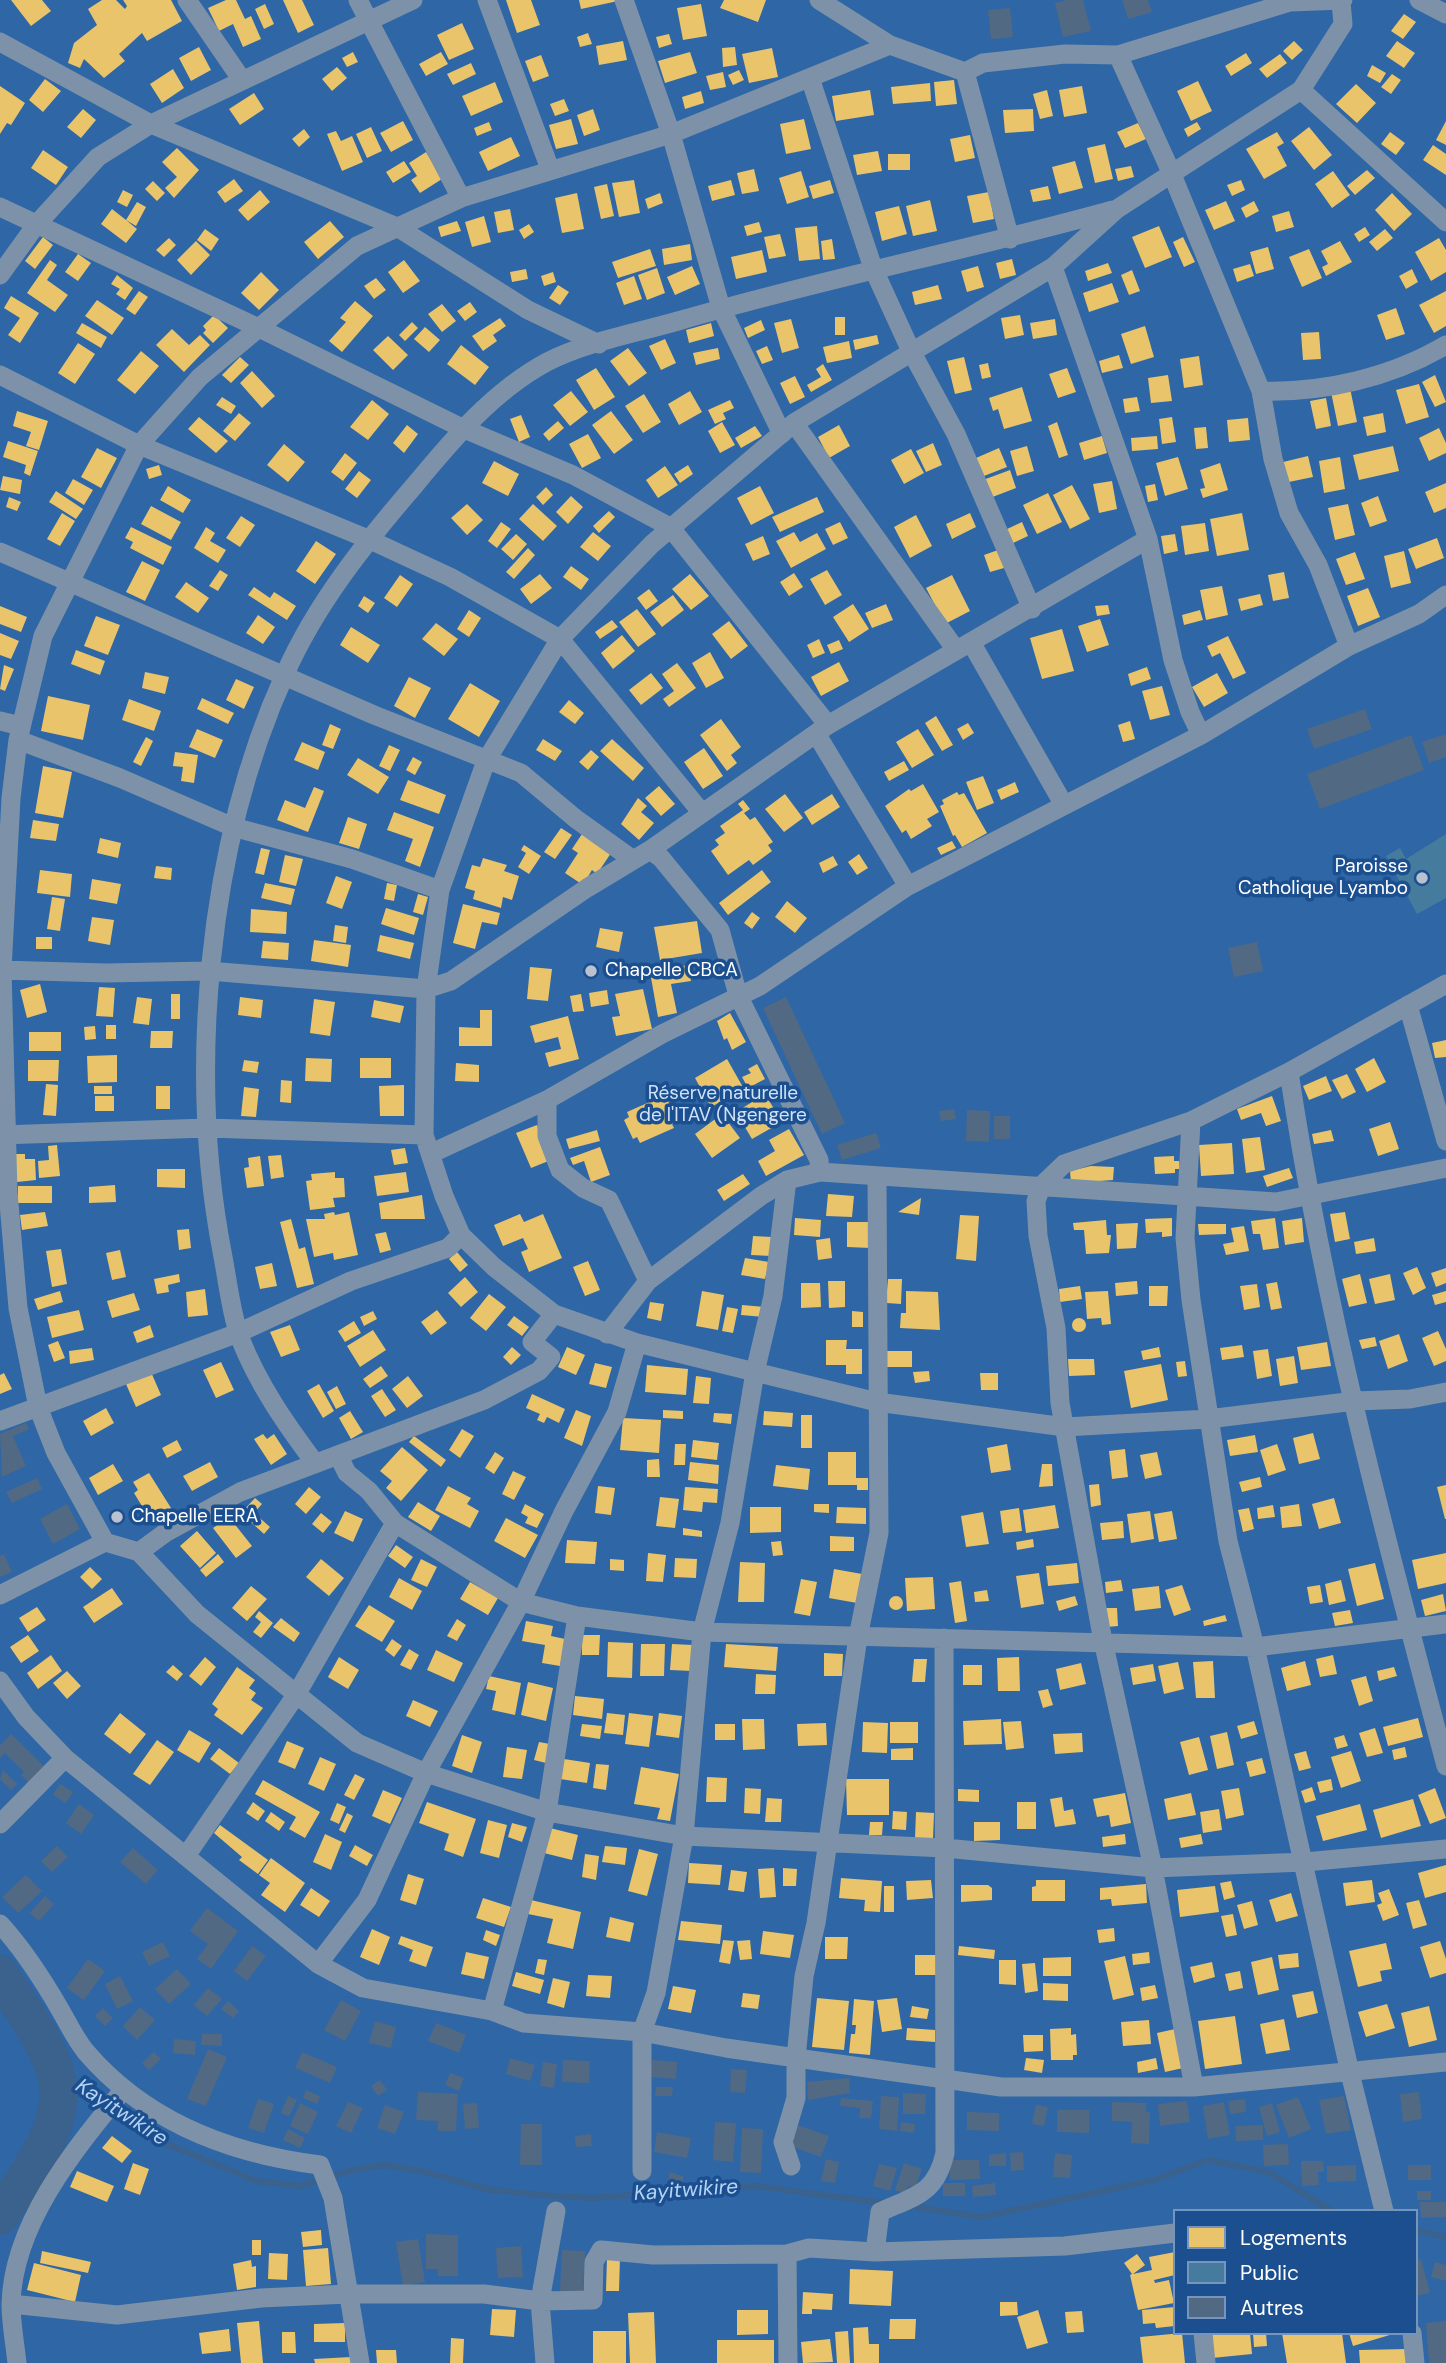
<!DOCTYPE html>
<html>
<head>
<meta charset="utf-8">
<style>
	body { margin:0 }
	#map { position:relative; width:1446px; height:2363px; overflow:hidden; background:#365274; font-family:"DM Sans",sans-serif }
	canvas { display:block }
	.legend { position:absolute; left:1173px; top:2209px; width:245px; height:126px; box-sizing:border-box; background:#1b4f8f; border:2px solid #7695bc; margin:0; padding:9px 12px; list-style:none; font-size:21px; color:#fff }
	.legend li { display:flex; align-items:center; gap:14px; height:35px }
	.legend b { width:35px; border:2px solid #7695bc }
</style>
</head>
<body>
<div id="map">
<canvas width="1446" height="2363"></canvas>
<ul class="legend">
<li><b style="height:19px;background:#e9c46a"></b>Logements</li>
<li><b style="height:19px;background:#457b9d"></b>Public</li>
<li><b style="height:19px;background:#526984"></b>Autres</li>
</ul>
</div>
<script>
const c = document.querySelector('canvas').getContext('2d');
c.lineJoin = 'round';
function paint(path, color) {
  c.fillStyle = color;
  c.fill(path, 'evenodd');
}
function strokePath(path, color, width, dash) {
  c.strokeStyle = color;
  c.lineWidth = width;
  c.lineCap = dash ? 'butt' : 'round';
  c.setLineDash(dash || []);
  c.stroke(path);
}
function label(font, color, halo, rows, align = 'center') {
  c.font = font + ' "DM Sans",sans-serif';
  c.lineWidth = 7;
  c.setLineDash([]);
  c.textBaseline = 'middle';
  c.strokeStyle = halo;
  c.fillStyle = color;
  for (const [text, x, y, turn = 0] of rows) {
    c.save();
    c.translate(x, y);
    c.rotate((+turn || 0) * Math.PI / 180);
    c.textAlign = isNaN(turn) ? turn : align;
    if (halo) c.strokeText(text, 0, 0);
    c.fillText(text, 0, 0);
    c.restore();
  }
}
paint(new Path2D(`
	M0 0H1446V2363H0ZM1175 2211H1416V2333H1175Z`), '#2f66a5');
paint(new Path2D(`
	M11 0H42L51 11 31 26Z
	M102 0H116L125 9 127 6 123 0H171L182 21 147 41 142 33 119 54 125 61 104 78 84 59 80 68 68 63 74 43 97 25 88 9Z
	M226 0H236L245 19 251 16 261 39 243 47 233 24 219 31 208 8Z
	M283 0H302L314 25 298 33Z
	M506 0H531L540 25 517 33Z
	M579 0H618V1L581 9Z
	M724 0H766L758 22 720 8Z
	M265 4 274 24 264 29 255 9Z
	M701 4 707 36 683 40 677 8Z
	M1404 14 1416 22 1403 39 1391 31Z
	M462 23 474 49 449 60 437 35Z
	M588 33 592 44 580 47 577 37Z
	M669 34 672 44 659 48 656 37Z
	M623 41 627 60 599 65 596 46Z
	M1294 41 1303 50 1292 60 1283 51Z
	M1397 41 1415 53 1404 68 1386 56Z
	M199 47 211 70 191 81 179 58Z
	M735 47 737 65 723 67 722 48Z
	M772 48 778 77 749 83 742 54Z
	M353 52 358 62 347 67 342 58Z
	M441 52 448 64 426 76 419 64Z
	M690 52 697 73 665 83 658 61Z
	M1246 53 1252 63 1231 76 1225 66Z
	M1280 54 1287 63 1267 78 1259 69Z
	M541 55 549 76 533 82 525 61Z
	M471 63 476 74 453 85 447 74Z
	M1372 65 1386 73 1380 83 1367 76Z
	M337 67 347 78 332 91 322 79Z
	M173 69 184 88 162 103 150 84Z
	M739 70 744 80 733 85 728 75Z
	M723 72 726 87 710 90 706 76Z
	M1392 74 1401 80 1391 94 1381 87Z
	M45 79 61 91 43 112 29 100Z
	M954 80 957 104 936 106 934 82Z
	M1198 81 1212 111 1191 121 1177 91Z
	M495 82 503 102 471 116 462 96Z
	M930 83 931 101 893 104 891 87Z
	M1356 84 1376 103 1357 123 1336 104Z
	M0 86 25 103 11 125 7 123 0 134Z
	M1082 86 1087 113 1064 117 1059 90Z
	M870 90 874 115 836 121 832 96Z
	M1047 90 1053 116 1040 119 1033 94Z
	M701 91 704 103 685 109 682 97Z
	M254 93 264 109 240 125 229 109Z
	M564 99 569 111 555 116 550 104Z
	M83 109 96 120 81 138 67 127Z
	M593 109 600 130 584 136 577 115Z
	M1033 109 1034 131 1005 133 1003 110Z
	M571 119 578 144 556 149 549 125Z
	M804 119 811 149 786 154 780 124Z
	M403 121 413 140 391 152 380 133Z
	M1446 121V145L1436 140Z
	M489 122 492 130 477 136 474 128Z
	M1197 122 1201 129 1188 137 1184 129Z
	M1138 123 1146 139 1125 148 1117 132Z
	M371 127 382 151 367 158 356 134Z
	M1309 127 1332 155 1314 170 1291 141Z
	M304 129 310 137 299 147 292 139Z
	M336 131 341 141 352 136 363 162 342 171 327 134Z
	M1277 132 1284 143 1277 147 1287 166 1264 179 1246 149Z
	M1390 132 1405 143 1396 155 1381 144Z
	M970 135 975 158 955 162 950 139Z
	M511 137 520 156 488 171 479 152Z
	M1105 144 1113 179 1095 183 1087 148Z
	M1433 145 1446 154V175L1423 160Z
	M177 148 199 170 174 198 165 188 177 177 162 162Z
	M43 150 68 167 56 185 31 168Z
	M878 151 882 171 857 175 853 155Z
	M426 152 442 179 420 193 411 180 417 176 409 163Z
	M888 154H910V170H888Z
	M404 161 411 172 393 183 386 172Z
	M1075 161 1083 188 1059 194 1052 167Z
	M1131 166 1134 177 1118 181 1115 169Z
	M754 169 759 191 742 194 737 173Z
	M1367 170 1375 178 1355 195 1347 186Z
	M801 171 809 197 787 204 779 178Z
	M1333 171 1350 195 1332 208 1315 184Z
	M234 179 243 191 225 203 217 192Z
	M634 180 640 213 619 217 612 183Z
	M731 180 735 195 712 201 708 186Z
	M830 180 834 193 813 199 809 186Z
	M1241 180 1245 190 1232 196 1227 185Z
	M153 181 165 193 157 201 145 189Z
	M607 184 614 216 601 219 594 187Z
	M1048 186 1051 199 1033 202 1030 190Z
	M123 190 133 195 127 207 117 202Z
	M260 190 270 202 248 221 238 210Z
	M989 192 994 219 973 223 967 196Z
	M577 193 584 229 562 233 555 198Z
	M660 193 663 203 648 209 645 199Z
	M1392 193 1412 214 1394 231 1375 210Z
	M930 200 937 231 913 236 906 206Z
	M1226 201 1235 221 1214 230 1205 210Z
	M1254 201 1259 211 1246 218 1241 208Z
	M137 202 146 207 136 226 126 220 137 229 126 243 101 224 112 209 126 220Z
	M899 206 907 234 882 241 875 212Z
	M510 209 514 230 498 233 494 212Z
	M1289 211 1294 227 1276 232 1272 216Z
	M484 216 491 242 472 247 465 222Z
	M330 221 344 237 318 259 304 242Z
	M457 221 461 231 441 237 438 227Z
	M759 222 762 232 747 236 744 226Z
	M529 224 534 232 524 239 519 230Z
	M817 226 820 259 799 261 795 228Z
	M1159 226 1172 257 1145 268 1132 237Z
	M1365 227 1370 235 1359 242 1354 234Z
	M205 229 219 239 211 251 197 240Z
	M1385 229 1393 238 1377 251 1369 242Z
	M780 234 786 256 769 259 764 237Z
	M43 237 53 245 35 269 25 261Z
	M1183 237 1195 262 1184 267 1173 242Z
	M169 238 176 245 164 257 156 250Z
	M1439 238 1446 250V272L1431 281 1415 252Z
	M832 239 835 259 823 260 821 241Z
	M196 241 210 255 191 275 177 260Z
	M1340 241 1352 262 1326 276 1322 267 1328 264 1321 251Z
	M690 244 692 260 664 265 662 249Z
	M1268 247 1274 269 1256 274 1250 252Z
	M650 249 656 266 618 278 612 262Z
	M1309 249 1322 278 1302 287 1289 257Z
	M762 250 767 272 736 279 731 257Z
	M78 254 91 263 78 281 65 272Z
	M1012 259 1016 275 1000 279 996 263Z
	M50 260 57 265 47 280 68 295 55 312 27 293Z
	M404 260 420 281 403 293 388 272Z
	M1108 263 1112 273 1088 281 1085 271Z
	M1250 264 1254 276 1237 282 1233 269Z
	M692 266 700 284 675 295 667 277Z
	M978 266 984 287 967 292 961 271Z
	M657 268 665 293 647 300 638 275Z
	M526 269 528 279 512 282 510 272Z
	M1412 269 1418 282 1406 289 1399 276Z
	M1132 270 1140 291 1129 295 1121 275Z
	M261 272 279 290 259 310 241 293Z
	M553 272 556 282 544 286 541 276Z
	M117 275 133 288 125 300 116 294 120 289 111 284Z
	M634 276 642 299 624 305 616 283Z
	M376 278 386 290 374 299 364 286Z
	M1112 283 1119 302 1089 312 1083 293Z
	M558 285 569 292 560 305 549 298Z
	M938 285 942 299 915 305 912 292Z
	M139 291 148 297 135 315 126 309Z
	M1446 291V326L1434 333 1419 305Z
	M11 296 39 313 20 343 8 335 20 318 4 308Z
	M97 300 124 318 112 335 85 316Z
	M355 301 373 316 342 352 329 341 346 322 340 318Z
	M470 302 477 312 465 321 457 311Z
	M442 304 456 321 442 332 428 314Z
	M1396 308 1405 334 1386 340 1377 315Z
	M214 315 228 328 213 343 203 333 206 330 203 326Z
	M1020 315 1024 335 1005 339 1001 318Z
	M835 317H845V335H835Z
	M500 318 506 326 493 335 497 341 483 351 472 336Z
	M791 319 799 348 782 353 774 323Z
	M1055 319 1057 335 1033 339 1030 323Z
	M761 320 765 330 748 338 744 328Z
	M412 322 418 328 405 341 399 335Z
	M82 323 107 337 101 348 76 333Z
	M711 323 714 336 689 343 686 330Z
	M1145 326 1154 357 1131 364 1121 334Z
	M425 327 440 340 429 352 414 339Z
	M172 329 189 345 200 335 210 345 184 372 156 345Z
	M1319 332 1321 359 1303 360 1301 333Z
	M877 335 879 344 855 350 853 340Z
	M388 336 408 355 393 370 373 350Z
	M665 339 676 363 661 370 649 346Z
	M849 341 852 358 827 363 823 347Z
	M78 343 95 354 75 384 58 373Z
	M461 345 489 367 475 385 447 364Z
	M767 346 773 360 762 364 756 351Z
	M628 348 647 373 629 386 610 361Z
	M718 348 720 359 696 365 693 353Z
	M141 351 159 366 135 394 117 380Z
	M1119 355 1123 368 1102 373 1099 361Z
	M1199 356 1203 385 1184 388 1180 359Z
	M240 357 249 365 231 383 222 375Z
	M964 357 972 390 955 394 947 361Z
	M988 363 991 377 982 379 979 365Z
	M823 364 832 380 811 392 807 385 821 377 816 369Z
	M596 368 615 397 594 410 576 380Z
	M1067 368 1076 392 1058 398 1049 374Z
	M252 371 275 396 262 408 240 383Z
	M1168 375 1172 401 1151 403 1148 378Z
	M1435 375 1446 402 1435 407 1422 382Z
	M795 376 805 397 790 404 780 383Z
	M1419 384 1429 417 1406 424 1396 390Z
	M1022 387 1032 421 1004 429 998 409 993 411 989 398Z
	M1350 388 1357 422 1338 426 1331 392Z
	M571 391 588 412 570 426 553 405Z
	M690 391 702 412 679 425 668 404Z
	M644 394 661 422 643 433 625 406Z
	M222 397 236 406 231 414 216 405Z
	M1137 397 1140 411 1125 413 1123 399Z
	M1326 398 1331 426 1316 429 1310 401Z
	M372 400 389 414 368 440 350 427Z
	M730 400 734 408 723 413 726 419 715 424 708 410Z
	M17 411 48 421 39 450 26 446 31 432 13 426Z
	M611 411 633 440 614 454 592 425Z
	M239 413 251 423 235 441 223 431Z
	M1383 413 1386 432 1367 436 1363 417Z
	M521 415 530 437 519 442 510 419Z
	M199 417 228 441 216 453 188 429Z
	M1172 417 1176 442 1162 444 1159 419Z
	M1248 418 1250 440 1229 442 1227 420Z
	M558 421 564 428 549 441 543 434Z
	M722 422 735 445 720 453 708 431Z
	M1057 422 1068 455 1059 458 1048 426Z
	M407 425 418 434 404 453 393 443Z
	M839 425 850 446 829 458 818 437Z
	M755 426 762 436 741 448 735 438Z
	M1206 427 1208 448 1196 449 1194 428Z
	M1439 428 1446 443V453L1429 461 1419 438Z
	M588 434 601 458 582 468 569 444Z
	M1102 436 1107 453 1084 460 1079 443Z
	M1157 436 1158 449 1132 451 1131 438Z
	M8 441 38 451 30 476 24 473 26 465 3 457Z
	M933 443 942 465 926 472 916 451Z
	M284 444 305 462 288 482 267 465Z
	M1027 446 1034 471 1017 476 1010 451Z
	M1393 446 1399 471 1359 480 1353 455Z
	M97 448 117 458 101 488 81 477Z
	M999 448 1007 467 984 476 976 458Z
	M911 449 924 473 904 484 891 460Z
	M345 453 357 463 343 481 331 472Z
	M1308 456 1313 477 1284 483 1279 463Z
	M1178 457 1188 489 1165 496 1156 463Z
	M1340 457 1345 489 1324 493 1319 461Z
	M494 461 519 474 508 496 482 483Z
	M1220 463 1228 490 1203 498 1200 489 1205 488 1200 470Z
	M159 465 162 475 149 479 146 469Z
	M688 465 693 474 680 483 674 474Z
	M665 466 678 485 658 498 646 480Z
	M1010 470 1016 488 990 498 983 480Z
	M359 471 371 480 357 498 345 489Z
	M3 476 22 480 20 494 0 490Z
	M73 479 93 490 84 505 65 493Z
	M1112 481 1117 509 1099 513 1093 484Z
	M1446 483V508L1434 513 1425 492Z
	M1155 484 1158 500 1148 502 1145 486Z
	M1072 485 1090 519 1070 529 1053 495Z
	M168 486 191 500 183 513 160 500Z
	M760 486 774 513 751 525 737 498Z
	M546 487 553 495 543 505 536 497Z
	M56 491 83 509 76 519 49 502Z
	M1048 493 1062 522 1037 534 1023 505Z
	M571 496 583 507 568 524 556 512Z
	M1378 496 1387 521 1370 527 1361 503Z
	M9 497 21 502 17 511 6 507Z
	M817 497 824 512 780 532 772 517Z
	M467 504 483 520 467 535 451 518Z
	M533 504 557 526 543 541 519 519Z
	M1348 504 1355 535 1335 540 1328 508Z
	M151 506 181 522 171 540 141 524Z
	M609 511 615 517 599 533 593 526Z
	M62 513 75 521 60 546 47 539Z
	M970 513 976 527 952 539 946 524Z
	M1242 513 1249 550 1217 556 1210 519Z
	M916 515 932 546 910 558 894 527Z
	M241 516 255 525 240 547 226 538Z
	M501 522 511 529 497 548 488 541Z
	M840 522 848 538 833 545 825 529Z
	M1022 522 1028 536 1011 544 1005 530Z
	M1205 523 1209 551 1185 555 1181 526Z
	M131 527 172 547 163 565 130 548 133 542 125 538Z
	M206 527 215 533 210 541 226 550 218 563 194 548Z
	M593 532 611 546 598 561 580 547Z
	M794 532 800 542 817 533 826 549 791 568 776 541Z
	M516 534 527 544 513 560 501 549Z
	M1175 534 1178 551 1164 554 1161 536Z
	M763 536 770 554 753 561 745 544Z
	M1437 538 1444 558 1416 569 1408 549Z
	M316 541 336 554 315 584 296 571Z
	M528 548 535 555 514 579 506 572Z
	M998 550 1004 568 990 572 984 555Z
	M1404 551 1411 583 1391 588 1384 556Z
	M1355 552 1365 579 1346 585 1336 559Z
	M142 561 160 570 145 601 126 592Z
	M571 566 589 579 581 590 563 577Z
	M220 570 228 575 218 591 209 586Z
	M827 570 842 595 825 605 810 579Z
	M1284 572 1289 598 1273 601 1268 575Z
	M794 573 803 587 789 596 780 582Z
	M540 574 552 588 531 604 520 589Z
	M690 574 709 596 691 610 672 589Z
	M400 575 413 584 397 607 384 598Z
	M952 575 970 611 945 624 926 588Z
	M186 582 209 598 198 613 175 597Z
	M1222 586 1228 615 1206 620 1200 590Z
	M254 587 270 598 274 592 296 606 287 620 248 595Z
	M1368 588 1380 617 1358 626 1347 596Z
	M649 589 658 601 646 610 637 598Z
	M1260 594 1263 605 1241 611 1238 599Z
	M673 595 684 610 662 627 650 612Z
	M364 596 375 603 368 613 358 606Z
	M853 604 869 629 849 642 833 617Z
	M886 604 893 620 872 628 865 613Z
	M1108 605 1110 614 1097 616 1095 606Z
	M0 606 27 617 21 632 0 624Z
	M637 609 656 634 638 647 619 622Z
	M469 610 481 618 469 637 457 629Z
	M1200 610 1203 620 1184 625 1182 615Z
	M258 615 275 627 263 644 246 633Z
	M96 616 120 625 108 655 84 646Z
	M1100 619 1109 645 1087 652 1078 626Z
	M612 620 618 627 600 639 595 632Z
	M729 621 748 646 731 659 712 634Z
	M436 623 458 639 444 656 422 639Z
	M351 627 380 645 368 663 340 645Z
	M1062 629 1074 671 1042 679 1030 638Z
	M0 633 19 641 11 659 0 655Z
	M622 635 635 651 613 669 601 653Z
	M1228 636 1246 673 1233 679 1220 653 1212 657 1207 646Z
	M819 639 825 653 813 658 807 645Z
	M839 640 843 649 831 654 827 645Z
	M76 650 105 661 100 675 71 664Z
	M710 652 724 678 706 688 692 663Z
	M839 662 849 681 821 696 811 677Z
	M677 663 696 688 669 707 663 699 674 691 662 674Z
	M4 665 14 669 5 691 0 689Z
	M1147 667 1151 679 1131 686 1128 674Z
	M145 672 169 677 165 694 142 688Z
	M651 673 663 688 641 705 629 690Z
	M1217 673 1228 693 1204 707 1192 687Z
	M409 677 431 688 415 718 394 706Z
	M236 679 254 687 244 709 226 700Z
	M470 683 500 701 479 737 448 719Z
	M1162 686 1170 715 1150 720 1142 691Z
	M48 696 90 705 83 740 41 731Z
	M202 698 234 713 228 724 197 709Z
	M129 699 161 711 154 731 122 720Z
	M569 700 584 713 575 724 559 712Z
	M936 716 953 745 942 751 925 723Z
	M721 719 741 747 731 755 737 763 727 771 700 735Z
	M1130 721 1135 739 1123 742 1118 725Z
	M968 723 974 733 963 740 957 729Z
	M330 724 341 729 333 749 322 745Z
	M197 729 223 740 215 758 189 747Z
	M918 729 934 755 912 768 896 742Z
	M146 737 153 741 141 766 133 762Z
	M543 739 562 751 555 761 536 750Z
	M612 739 644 768 633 781 600 751Z
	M302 742 325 752 318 770 294 760Z
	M389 745 400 750 390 771 379 766Z
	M704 748 723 776 703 789 684 762Z
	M591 750 599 757 588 770 579 762Z
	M175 752 198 755 194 783 181 781 183 767 173 766Z
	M413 757 422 762 415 775 406 770Z
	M358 758 389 777 378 794 347 775Z
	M904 761 909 770 889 781 884 772Z
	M43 766 72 772 63 818 35 813Z
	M983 776 994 803 977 810 966 782Z
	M408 780 446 795 439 814 400 800Z
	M1015 782 1019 792 1001 800 997 790Z
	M923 784 939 812 927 819 932 826 911 839 906 830 902 833 885 806 909 789 911 791Z
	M659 786 675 804 661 816 645 798Z
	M314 787 324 791 308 832 277 820 285 800 305 808Z
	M957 792 959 795 964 793 987 833 962 847 955 835 953 836 940 806 944 804 942 800Z
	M785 794 803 818 784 832 765 809Z
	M832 794 840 807 812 825 804 812Z
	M638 798 647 806 641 812 654 823 639 840 621 824Z
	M743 800 750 809 744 813 750 820 755 817 773 842 768 845 772 851 753 865 749 860 728 875 711 851 719 845 715 840 725 833 720 826 743 810 738 804Z
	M394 812 434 827 420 867 405 861 413 839 387 830Z
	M348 817 367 824 359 849 339 843Z
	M33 820 59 824 56 841 30 838Z
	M561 828 572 835 555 859 544 852Z
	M582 834 611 853 597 874 592 870 583 885 565 873 578 853 572 849Z
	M100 838 121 843 118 858 97 853Z
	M952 841 956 848 941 855 937 848Z
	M524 845 541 856 529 874 518 867 526 853 521 850Z
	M261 848 270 850 264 875 255 873Z
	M859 854 868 868 857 875 848 862Z
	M285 855 303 859 296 886 279 882Z
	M833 856 838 865 823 873 819 863Z
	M483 858 507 865 504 871 519 876 512 900 503 897 501 908 473 899 475 891 465 888 472 865 480 867Z
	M156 866 172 868 171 880 154 878Z
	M40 870 72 874 70 897 37 893Z
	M762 870 771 882 728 915 719 903Z
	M336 876 352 882 342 909 326 903Z
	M92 879 121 884 117 904 89 899Z
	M265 883 295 889 291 905 261 898Z
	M387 883 397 885 394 901 384 899Z
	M418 894 428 897 423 915 413 912Z
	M52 897 65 899 60 931 47 929Z
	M787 901 807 918 795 933 775 917Z
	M463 904 500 913 497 925 482 922 475 949 453 943Z
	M386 908 419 918 414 935 381 924Z
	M251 909 287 912 286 934 250 932Z
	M752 912 760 918 752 929 744 923Z
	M92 917 114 920 110 945 88 941Z
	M697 921 702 953 660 960 654 927Z
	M335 925 348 927 346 943 333 941Z
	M600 928 623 932 619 952 596 947Z
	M380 935 414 943 410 959 377 951Z
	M36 937H52V949H36Z
	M314 940 351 945 348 967 311 961Z
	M263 941 289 943 288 960 261 958Z
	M688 965 691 981 671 984 677 1013 658 1017 650 972Z
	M530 967 552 969 548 1001 527 999Z
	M40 984 47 1012 27 1018 20 990Z
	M99 987 115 988 113 1017 96 1016Z
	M643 989 652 1029 616 1036 612 1017 620 1016 615 994Z
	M607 990 609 1004 591 1007 589 993Z
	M171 994H180V1019H171Z
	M581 994 584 1011 573 1012 570 996Z
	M137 997 152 999 149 1025 133 1023Z
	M240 997 263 1000 261 1018 238 1015Z
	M314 999 335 1002 330 1036 310 1033Z
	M374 1000 404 1006 400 1023 371 1017Z
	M480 1010H492V1046H459V1027L480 1028Z
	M730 1013 746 1042 732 1050 727 1038 724 1040 717 1021Z
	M568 1016 579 1059 549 1067 545 1053 561 1049 558 1037 535 1043 530 1026Z
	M106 1025H116V1039H106Z
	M95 1026 96 1039 85 1040 84 1027Z
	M151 1031H173L172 1048H150Z
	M29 1032H61V1051H29Z
	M1446 1040V1057L1435 1058 1432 1043Z
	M117 1055V1082L88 1083 87 1056Z
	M306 1058 332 1059 331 1082 305 1081Z
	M360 1058H391V1078H360Z
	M1374 1058 1386 1082 1367 1092 1355 1069Z
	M727 1059 744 1089 711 1107 695 1078Z
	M28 1060H59L58 1081H28Z
	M244 1060 259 1062 257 1073 242 1071Z
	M456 1063 479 1065V1082L455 1081Z
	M757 1064 765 1079 748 1088 742 1077 751 1073 748 1069Z
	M1347 1074 1356 1092 1342 1099 1332 1080Z
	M1326 1076 1332 1091 1309 1100 1303 1086Z
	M281 1080 292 1081 291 1103 280 1102Z
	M46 1084 58 1085 56 1116 43 1115Z
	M404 1085V1116H380L379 1086Z
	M94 1086H112V1094H94Z
	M156 1086H170V1109H156Z
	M244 1087 259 1089 256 1117 241 1116Z
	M765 1094 782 1122 752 1139 736 1112Z
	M95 1096H114V1111H95Z
	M1272 1096 1281 1121 1266 1126 1261 1113 1241 1120 1237 1109Z
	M661 1097 664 1103 668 1101 677 1121 672 1124 674 1128 640 1143 637 1137 633 1139 624 1120 629 1117 627 1112Z
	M722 1114 740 1138 712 1158 695 1134Z
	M1390 1122 1399 1149 1378 1156 1369 1129Z
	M537 1125 551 1160 531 1168 516 1133Z
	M789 1129 804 1155 766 1176 758 1161 775 1151 769 1140Z
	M597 1130 600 1141 569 1149 566 1139Z
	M1331 1130 1334 1141 1314 1144 1312 1134Z
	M1260 1137 1265 1170 1246 1173 1242 1139Z
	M1232 1143 1234 1174 1201 1176 1199 1145Z
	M57 1145 60 1176 39 1178 38 1161 49 1160 48 1146Z
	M600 1147 610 1175 591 1182 584 1161 573 1165 570 1158Z
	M405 1148 408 1163 394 1165 391 1150Z
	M15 1154H25V1159H35L36 1180 17 1182Z
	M281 1155 284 1177 271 1179 268 1156Z
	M260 1156 264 1186 247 1188 244 1168 249 1167 248 1158Z
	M1174 1156V1161H1179L1180 1169H1175V1173L1155 1174 1154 1157Z
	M1091 1166 1114 1167 1113 1180 1071 1183 1070 1171Z
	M1289 1168 1293 1178 1267 1187 1263 1176Z
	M157 1169H185V1188L157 1187Z
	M335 1172V1178H344L345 1197 333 1198 335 1207 310 1210 306 1181 312 1180 311 1174Z
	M406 1172 409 1192 377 1196 374 1176Z
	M743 1174 750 1184 724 1201 717 1190Z
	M115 1185 116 1202 89 1203V1187Z
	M18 1186H52V1203H18Z
	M828 1194 854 1196 852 1217 826 1216Z
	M422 1195 425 1219H381L379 1203Z
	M921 1198 919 1215 898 1212Z
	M45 1212 48 1226 22 1230 20 1215Z
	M334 1212 335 1215 349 1212 358 1255 334 1260 333 1253 314 1257 306 1219H325L324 1214Z
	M1345 1212 1350 1239 1335 1242 1330 1214Z
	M520 1214 524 1222 543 1214 562 1258 529 1272 521 1252 528 1249 523 1238 503 1246 494 1225Z
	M960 1215 979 1216 976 1261 956 1259Z
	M795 1218 821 1220 820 1237 794 1235Z
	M1172 1218V1236L1162 1237V1232L1146 1233 1145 1219Z
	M1275 1218 1279 1248 1263 1250 1260 1234H1253L1251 1221Z
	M1302 1218 1304 1242 1285 1245 1282 1221Z
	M291 1219 299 1249 305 1247 314 1284 297 1288 280 1222Z
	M1106 1220 1107 1235H1111L1109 1253 1086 1254 1084 1230H1074L1073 1223Z
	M847 1222H871V1248L847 1247Z
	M1138 1223 1136 1248 1117 1249 1116 1224Z
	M1198 1224H1226V1234L1199 1235Z
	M1244 1226 1249 1251 1226 1255 1223 1244 1234 1242 1231 1228Z
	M189 1229 191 1248 179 1250 177 1230Z
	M386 1232 391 1250 380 1253 375 1234Z
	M753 1236 772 1237 771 1256 751 1255Z
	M830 1238 832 1258 818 1260 816 1240Z
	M1374 1238 1376 1251 1356 1254 1354 1242Z
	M61 1249 67 1284 52 1287 46 1251Z
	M120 1250 126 1277 112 1280 106 1253Z
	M457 1252 468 1265 460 1272 449 1259Z
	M745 1258 769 1262 765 1279 741 1275Z
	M588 1261 600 1290 585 1296 573 1267Z
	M272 1263 277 1286 260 1289 255 1267Z
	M1417 1267 1426 1288 1413 1295 1403 1273Z
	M1446 1268V1283L1436 1287 1431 1273Z
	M179 1274 180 1282 168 1285 169 1292 157 1294 154 1279Z
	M1360 1274 1367 1303 1349 1307 1342 1279Z
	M1390 1274 1395 1300 1375 1304 1369 1279Z
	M465 1277 478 1292 461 1307 448 1293Z
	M888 1279H902L901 1304 886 1303Z
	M828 1281H845V1307L829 1308Z
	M1137 1281 1138 1294 1116 1296 1115 1283Z
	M1277 1282 1282 1308 1271 1310 1266 1284Z
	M801 1283H820L821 1307 801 1308Z
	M1257 1284 1260 1307 1244 1310 1240 1286Z
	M1080 1286 1082 1299 1060 1302 1059 1289Z
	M1149 1286H1168L1167 1306H1149Z
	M205 1289 208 1315 188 1317 186 1292Z
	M60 1291 63 1302 38 1310 34 1299Z
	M702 1291 724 1295 718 1330 696 1326Z
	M906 1291 938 1292 940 1330 900 1328 901 1313H906Z
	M1108 1291 1111 1324 1102 1325 1101 1318 1087 1319 1085 1292Z
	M1446 1291V1302L1435 1305 1432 1295Z
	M134 1293 140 1310 112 1318 107 1301Z
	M489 1294 506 1307 486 1331 470 1318Z
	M650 1302 664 1304 661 1321 647 1318Z
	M742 1305 765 1307 764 1317 741 1315Z
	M727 1307 738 1309 733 1333 722 1331Z
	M79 1310 84 1330 52 1338 47 1317Z
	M437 1310 447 1323 431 1335 421 1322Z
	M373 1311 377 1319 364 1326 360 1317Z
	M852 1311 863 1312V1327H852Z
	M514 1316 529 1327 522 1336 507 1325Z
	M1072 1325a7 7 0 1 1 14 0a7 7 0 1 1-14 0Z
	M354 1321 361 1333 345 1342 338 1331Z
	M150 1325 154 1337 137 1343 133 1332Z
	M290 1325 300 1350 281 1357 270 1332Z
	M373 1330 386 1350 360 1367 347 1346Z
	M1438 1331 1446 1349V1361L1434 1366 1422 1338Z
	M1399 1334 1408 1361 1388 1369 1379 1341Z
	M1375 1337 1377 1346 1362 1349 1359 1340Z
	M826 1340H847L846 1349H862V1374H846V1365H826Z
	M58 1341 65 1358 54 1362 48 1345Z
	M1327 1342 1331 1366 1301 1370 1297 1347Z
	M1242 1345 1244 1357 1222 1360 1220 1348Z
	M512 1347 521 1355 511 1365 503 1357Z
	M567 1347 585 1355 576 1375 558 1367Z
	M1159 1347 1161 1357 1143 1360 1141 1351Z
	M92 1348 94 1360 70 1364 69 1351Z
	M1268 1349 1272 1376 1257 1379 1253 1351Z
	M887 1351H912V1367H887Z
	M1294 1356 1298 1383 1280 1386 1276 1359Z
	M1068 1359H1094L1095 1375 1069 1376Z
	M1185 1361 1187 1376 1178 1377 1176 1362Z
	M221 1362 234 1390 216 1398 203 1370Z
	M595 1363 612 1367 606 1388 589 1384Z
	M1161 1364 1168 1400 1131 1408 1124 1371Z
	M647 1365 688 1369 686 1395 645 1392Z
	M381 1366 388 1376 370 1388 363 1379Z
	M929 1371 930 1381 915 1383 913 1372Z
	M151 1372 161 1395 136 1407 126 1384Z
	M4 1373 12 1389 0 1394V1375Z
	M980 1373H998V1390H981Z
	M408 1376 423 1396 407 1408 392 1389Z
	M696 1376 711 1378 709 1404 693 1403Z
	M319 1384 334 1411 323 1418 307 1391Z
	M337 1386 346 1404 336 1409 327 1392Z
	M382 1389 396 1410 385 1417 371 1396Z
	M532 1394 565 1409 559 1423 547 1417 544 1423 537 1420 540 1414 526 1408Z
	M106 1408 114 1423 91 1436 83 1421Z
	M576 1410 591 1416 582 1446 564 1438Z
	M663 1410 683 1411V1419L663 1418Z
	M350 1411 363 1432 351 1439 339 1418Z
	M764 1411 793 1413 792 1427 763 1425Z
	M714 1413 732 1414 731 1424 713 1422Z
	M801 1415H812V1448H801Z
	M623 1418 661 1420 659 1453 620 1450Z
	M462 1429 474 1436 460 1458 449 1450Z
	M1313 1433 1320 1459 1299 1464 1293 1438Z
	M263 1434 267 1439 274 1434 287 1454 271 1465 254 1439Z
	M1255 1435 1258 1452 1230 1456 1227 1440Z
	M414 1436 446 1460 441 1467 409 1442Z
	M177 1440 182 1450 167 1458 162 1448Z
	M693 1440 719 1443 717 1460 691 1457Z
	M675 1444H686L685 1465H674Z
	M1007 1444 1011 1470 991 1473 987 1448Z
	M1277 1444 1286 1470 1268 1476 1260 1450Z
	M402 1447 428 1470 401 1501 386 1488 392 1481 380 1471Z
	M1125 1449 1128 1477 1112 1479 1109 1451Z
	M495 1452 504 1458 494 1474 485 1468Z
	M828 1452H856V1478H868V1490H857V1485H828Z
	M1157 1452 1162 1475 1145 1479 1140 1455Z
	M659 1459 660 1477H647V1460Z
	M210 1462 218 1477 192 1491 183 1476Z
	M690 1462 719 1465 718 1484 688 1480Z
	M113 1464 123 1481 98 1495 89 1478Z
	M1042 1464H1052L1053 1486 1039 1487Z
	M776 1465 810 1469 808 1490 773 1486Z
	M513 1471 526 1477 514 1500 502 1494Z
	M149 1473 171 1508 151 1521 134 1493 138 1490 133 1482Z
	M1260 1477 1262 1487 1242 1492 1239 1482Z
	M1099 1484 1101 1505 1091 1507 1089 1485Z
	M1446 1485V1519H1445L1437 1487Z
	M448 1486 471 1498 467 1504 479 1511 470 1528 435 1510Z
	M598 1486 615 1488 611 1515 595 1513Z
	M309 1487 321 1497 306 1514 295 1504Z
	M685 1487 718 1489 717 1503 703 1502 702 1512 683 1510Z
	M660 1497 679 1499 675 1528 656 1526Z
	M255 1498 262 1504 254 1513 270 1527 264 1534 241 1513Z
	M1334 1498 1341 1523 1319 1529 1312 1504Z
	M418 1502 440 1516 431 1531 408 1517Z
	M525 1504 544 1514 537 1528 525 1523 528 1517 521 1513Z
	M814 1504H829V1513L814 1512Z
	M1299 1504 1302 1526 1282 1528 1280 1507Z
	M1055 1505 1059 1528 1026 1533 1023 1510Z
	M1273 1505 1275 1517 1258 1519 1257 1508Z
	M750 1507H781V1532L750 1533Z
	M837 1507 866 1508V1524L836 1523Z
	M1019 1508 1022 1531 1003 1533 1000 1511Z
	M1249 1508 1254 1529 1243 1532 1238 1510Z
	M345 1511 363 1519 353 1542 334 1533Z
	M1150 1511 1154 1539 1131 1543 1127 1514Z
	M1172 1511 1177 1539 1159 1542 1154 1514Z
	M983 1512 989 1544 966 1547 961 1516Z
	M321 1513 332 1522 323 1533 312 1524Z
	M229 1517 252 1546 236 1558 213 1528Z
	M506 1518 538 1535 525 1558 494 1541Z
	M1123 1521 1124 1538 1102 1540 1100 1523Z
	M683 1528 702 1531V1537L683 1535Z
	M197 1531 216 1553 200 1568 180 1546Z
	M830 1536 854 1537V1551H830Z
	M1033 1539 1034 1547 1017 1550 1016 1542Z
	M567 1540 597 1542 595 1564 565 1563Z
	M781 1541 783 1555 773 1556 771 1542Z
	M396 1545 413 1557 405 1568 388 1556Z
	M648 1553 666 1555 663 1582 646 1581Z
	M1446 1553V1583L1418 1589 1412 1560Z
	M218 1554 224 1562 206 1577 200 1570Z
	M675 1558 697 1559 696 1578 674 1577Z
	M321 1559 344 1578 329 1596 306 1577Z
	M421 1559 437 1567 427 1587 411 1580Z
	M610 1559 624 1560V1571L610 1570Z
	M740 1562 765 1563 764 1602H738Z
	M1077 1563 1079 1583 1048 1586 1046 1566Z
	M1375 1563 1384 1599 1357 1606 1348 1569Z
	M90 1567 102 1579 92 1589 80 1577Z
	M834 1569 862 1574 857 1603 829 1598Z
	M1039 1573 1044 1604 1021 1608 1016 1576Z
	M933 1577 935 1609 907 1611 905 1578Z
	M399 1578 422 1591 412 1610 389 1597Z
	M801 1579 817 1582 810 1616 794 1613Z
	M1121 1580 1123 1591 1106 1593 1105 1582Z
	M1341 1580 1346 1601 1329 1605 1325 1584Z
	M961 1581 967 1621 955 1623 949 1583Z
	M470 1582 498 1598 488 1615 460 1599Z
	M1182 1585 1191 1610 1174 1616 1165 1590Z
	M1320 1585 1323 1602 1310 1604 1307 1587Z
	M251 1586 267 1599 247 1621 232 1608Z
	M1159 1586 1161 1608 1135 1611 1132 1589Z
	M112 1588 123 1604 94 1623 83 1607Z
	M987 1590 989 1601 975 1602 974 1592Z
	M1443 1594 1446 1611 1425 1616 1421 1600Z
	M1075 1596 1078 1605 1059 1611 1056 1601Z
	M889 1603a7 7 0 1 1 14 0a7 7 0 1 1-14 0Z
	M369 1605 395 1621 382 1642 355 1626Z
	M37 1607 46 1620 28 1632 19 1618Z
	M1106 1608H1117L1118 1626 1107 1627Z
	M1350 1610 1353 1623 1335 1626 1332 1613Z
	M259 1611 273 1623 261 1638 253 1632 261 1622 255 1617Z
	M1225 1615 1227 1621 1204 1626 1203 1621Z
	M281 1618 300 1633 294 1642 273 1627Z
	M457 1619 466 1625 457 1641 447 1636Z
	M526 1621 553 1626 551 1636 565 1639 560 1666 542 1663 545 1645 522 1641Z
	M28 1635 39 1651 21 1663 10 1647Z
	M582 1635H600L599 1655H582Z
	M392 1639 402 1646 394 1657 385 1650Z
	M608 1642 633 1643 632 1678 607 1677Z
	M641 1644H665L664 1676H640Z
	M672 1644 693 1645 692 1671 670 1670Z
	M726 1644 778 1647 776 1671 724 1667Z
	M409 1649 419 1655 411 1670 400 1665Z
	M436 1650 463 1663 454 1682 427 1670Z
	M824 1653 843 1654 842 1676H824Z
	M51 1655 62 1671 38 1689 27 1673Z
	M1333 1655 1337 1674 1320 1677 1316 1659Z
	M205 1657 216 1667 201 1686 189 1676Z
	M339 1657 359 1670 348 1689 328 1677Z
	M1019 1657 1020 1691H998L997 1658Z
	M914 1659H927L925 1682H912Z
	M1213 1661 1215 1698H1196L1193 1662Z
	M1305 1661 1311 1685 1287 1691 1281 1668Z
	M1178 1662 1184 1689 1164 1694 1158 1666Z
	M1081 1663 1086 1684 1060 1690 1056 1669Z
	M1153 1664 1156 1681 1133 1685 1130 1668Z
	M173 1665 183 1674 177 1681 166 1672Z
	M963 1665H982V1685H963Z
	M237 1667 255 1680 249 1688 256 1693 251 1700 263 1708 242 1735 214 1715 218 1709 212 1704Z
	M1394 1667 1397 1676 1379 1681 1377 1671Z
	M67 1671 81 1686 67 1699 53 1683Z
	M756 1674 776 1675 775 1694H755Z
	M489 1676 521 1683 515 1715 492 1710 496 1691 486 1689Z
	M1366 1676 1373 1701 1359 1706 1351 1680Z
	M528 1682 553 1688 546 1721 521 1715Z
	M1048 1689 1053 1705 1043 1708 1038 1691Z
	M575 1696 604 1699 602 1719 573 1715Z
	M413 1700 438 1711 430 1727 406 1716Z
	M120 1713 146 1734 130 1754 104 1734Z
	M607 1713 625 1715 623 1735 604 1733Z
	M629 1713 653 1716 649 1747 625 1744Z
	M659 1713 682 1716 679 1738 656 1735Z
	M1418 1718 1423 1737 1388 1746 1383 1727Z
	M742 1719H764L765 1749 743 1750Z
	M1001 1719 1002 1744 964 1745 963 1721Z
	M1021 1721 1024 1748 1006 1750 1003 1722Z
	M1254 1721 1258 1734 1241 1739 1237 1726Z
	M863 1722 888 1723 887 1753 862 1752Z
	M890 1722H918V1743H890Z
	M826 1723 827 1745 798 1746 797 1724Z
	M582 1724 602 1726 600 1739 580 1736Z
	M715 1724H735V1740H715Z
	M1375 1728 1383 1753 1367 1757 1359 1733Z
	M189 1730 211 1743 199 1763 177 1750Z
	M1227 1732 1234 1765 1217 1769 1210 1736Z
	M1082 1733 1083 1752 1055 1754 1053 1734Z
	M462 1735 482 1742 472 1773 452 1766Z
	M1344 1735 1348 1746 1337 1749 1334 1738Z
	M1199 1737 1208 1770 1189 1775 1180 1742Z
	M157 1740 174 1752 150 1785 133 1774Z
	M287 1741 304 1748 295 1769 278 1762Z
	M539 1742 550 1744 546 1763 534 1760Z
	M507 1747 527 1750 522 1779 503 1777Z
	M1405 1747 1407 1757 1394 1760 1392 1750Z
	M219 1748 239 1763 230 1774 210 1759Z
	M913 1748V1760H891V1749Z
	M1306 1751 1311 1768 1299 1771 1294 1754Z
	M1351 1751 1361 1781 1341 1788 1331 1757Z
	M320 1757 336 1764 324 1791 308 1784Z
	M1262 1758 1266 1773 1250 1777 1246 1762Z
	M564 1759 590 1763 587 1783 560 1779Z
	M596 1764 609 1765 606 1790 593 1788Z
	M641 1767 679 1774 670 1821 657 1819 660 1808 634 1804Z
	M355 1774 365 1779 354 1800 344 1795Z
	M707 1777 727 1778 726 1802H706Z
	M846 1779H889V1815H847Z
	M1331 1779 1333 1790 1320 1793 1317 1782Z
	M263 1780 320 1812 305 1838 289 1829 296 1817 255 1794Z
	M1312 1787 1316 1800 1305 1803 1301 1791Z
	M745 1788 761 1789 760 1814 744 1813Z
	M1239 1788 1244 1815 1226 1819 1221 1791Z
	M1435 1788 1446 1818 1430 1824 1418 1795Z
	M958 1789 979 1790V1802L958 1801Z
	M383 1790 402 1798 390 1824 372 1816Z
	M1125 1793 1131 1823 1111 1827 1109 1815 1097 1817 1093 1799Z
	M1191 1793 1196 1815 1168 1820 1164 1799Z
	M1062 1797 1064 1811 1073 1809 1076 1824 1055 1827 1050 1799Z
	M767 1798 782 1799 781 1822H765Z
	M1413 1799 1421 1826 1381 1838 1373 1810Z
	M253 1802 265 1811 258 1821 246 1813Z
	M427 1802 476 1819 463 1857 444 1850 449 1834 419 1823Z
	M1017 1802H1036V1829H1017Z
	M337 1803 346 1807 339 1824 330 1820Z
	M1360 1804 1367 1830 1323 1841 1316 1816Z
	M1219 1809 1222 1830 1203 1833 1200 1812Z
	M893 1811 907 1812 906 1830 892 1829Z
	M271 1812 285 1822 279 1831 265 1821Z
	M916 1812 934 1813 933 1839 915 1838Z
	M347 1813 353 1816 345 1833 339 1830Z
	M488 1820 507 1825 499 1858 480 1853Z
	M870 1822H883L882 1835H869Z
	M974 1822H1000V1840L974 1841Z
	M512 1823 527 1827 522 1842 508 1837Z
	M220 1825 268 1860 258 1874 239 1860 242 1857 214 1833Z
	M550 1828 578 1835 572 1860 544 1853Z
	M325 1834 342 1842 331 1870 313 1862Z
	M1125 1834 1126 1844 1103 1847 1102 1837Z
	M1201 1834 1203 1844 1181 1848 1179 1838Z
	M355 1845 373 1855 367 1866 349 1856Z
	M605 1846 627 1848 625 1865 602 1862Z
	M639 1849 658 1854 647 1896 628 1891Z
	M585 1854 599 1856 596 1880 582 1877Z
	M271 1858 305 1883 285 1912 261 1895 270 1883 259 1875Z
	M689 1863 722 1865 720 1885 688 1883Z
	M1446 1865V1892L1425 1898 1418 1873Z
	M774 1868 776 1897 760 1898 758 1869Z
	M783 1868 797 1869 796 1886H783Z
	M731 1870 747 1872 744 1892 728 1890Z
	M408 1874 424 1879 416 1905 400 1900Z
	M841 1878 882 1881 880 1912 864 1911 865 1900 839 1898Z
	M931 1880 933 1898 907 1900 906 1881Z
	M1036 1880H1065V1901H1032V1887L1036 1886Z
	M1372 1880 1375 1902 1346 1906 1343 1883Z
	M1231 1881 1235 1897 1224 1900 1220 1883Z
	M1146 1884 1147 1903 1112 1906 1111 1899 1100 1900V1888Z
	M961 1885H988L992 1888V1900L961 1902Z
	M884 1886H894V1912H884Z
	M1215 1886 1219 1912 1180 1917 1177 1890Z
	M311 1888 330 1901 319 1917 300 1905Z
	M1389 1889 1399 1915 1383 1921 1377 1905 1382 1903 1378 1893Z
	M1291 1893 1298 1916 1276 1922 1269 1900Z
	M483 1898 511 1907 504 1927 476 1918Z
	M531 1900 581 1912 573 1949 547 1943 553 1919 528 1914Z
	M1419 1900 1427 1925 1413 1929 1406 1903Z
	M1252 1901 1258 1925 1244 1929 1237 1905Z
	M1233 1914 1237 1935 1226 1937 1221 1916Z
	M610 1917 634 1923 630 1942 606 1937Z
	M681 1921 722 1925 720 1944 678 1940Z
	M1114 1928 1115 1941 1099 1943 1097 1930Z
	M372 1929 390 1937 379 1965 360 1957Z
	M486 1930 500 1935 496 1946 483 1940Z
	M763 1931 794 1935 790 1958 760 1954Z
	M401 1936 433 1947 426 1967 409 1961 413 1950 398 1944Z
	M825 1937H848L847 1959H825Z
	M723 1940 734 1941 730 1964 719 1962Z
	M750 1940 752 1959 740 1960 737 1941Z
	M1440 1941 1446 1959V1973L1430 1978 1420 1947Z
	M1386 1943 1392 1969 1380 1971 1382 1981 1358 1987 1349 1951Z
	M959 1946 995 1950 994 1959 958 1955Z
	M466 1952 489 1957 484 1979 461 1974Z
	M1149 1952 1150 1963 1133 1965 1132 1954Z
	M1298 1953 1299 1967 1280 1969 1278 1955Z
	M915 1955H936V1975H915Z
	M1125 1956 1134 1995 1113 2000 1104 1961Z
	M1071 1957V1976H1043V1958Z
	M1272 1957 1279 1990 1258 1995 1251 1962Z
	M538 1959 547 1960 544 1975 535 1973Z
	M999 1960H1016V1985L999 1984Z
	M1212 1962 1215 1977 1194 1983 1190 1967Z
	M1035 1963 1038 1991 1025 1993 1022 1964Z
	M1240 1971 1243 1988 1229 1991 1225 1974Z
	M516 1972 544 1980 540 1994 512 1986Z
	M588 1975 612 1976 610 1998 586 1996Z
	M553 1978 570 1982 564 2008 547 2003Z
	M1043 1983 1068 1984V2001L1043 2000Z
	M1155 1985 1158 1998 1142 2001 1140 1988Z
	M673 1986 696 1990 691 2013 668 2009Z
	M1313 1991 1318 2013 1297 2018 1292 1995Z
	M743 1993 760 1995 758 2009 741 2007Z
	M817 1998 849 2001 844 2050 812 2047Z
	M897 1998 902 2029 882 2032 877 2000Z
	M854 1999 874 2001 870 2055 849 2053 851 2034H855L856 2025H852Z
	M1387 2004 1395 2028 1366 2037 1358 2012Z
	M912 2006 929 2009 927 2019 910 2017Z
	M1429 2006 1437 2040 1409 2047 1401 2013Z
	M1235 2016 1242 2064 1205 2069 1198 2021Z
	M1284 2019 1290 2050 1266 2054 1260 2024Z
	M1149 2020 1151 2044 1123 2046 1121 2022Z
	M907 2028 935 2030V2042L906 2040Z
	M1071 2028V2035L1076 2034 1077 2055H1073V2060H1051L1050 2029Z
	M1175 2029 1183 2068 1165 2072 1157 2033Z
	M1023 2035H1043V2051L1024 2052Z
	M1026 2058 1044 2060 1042 2073 1024 2070Z
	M1156 2058 1158 2069 1138 2073 1137 2062Z
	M112 2136 132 2151 122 2163 102 2148Z
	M133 2163 149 2169 140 2195 124 2189Z
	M77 2171 114 2186 107 2202 70 2187Z
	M321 2230 322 2245 303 2247 301 2232Z
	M252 2240H261V2255H252Z
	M328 2248 331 2284 306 2286 303 2250Z
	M42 2251 91 2262 88 2273 40 2263Z
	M1175 2252V2275L1154 2280 1155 2283 1169 2280 1174 2303 1138 2310 1130 2275 1132 2274 1124 2263 1137 2254 1145 2265 1133 2274 1152 2270 1149 2257Z
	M269 2253 288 2254 287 2280 268 2279Z
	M607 2257H620L619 2291H606Z
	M251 2260 252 2267 256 2266V2287L237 2290 233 2264Z
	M34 2263 81 2275 75 2302 27 2290Z
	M850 2269 893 2271 891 2306 849 2304Z
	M803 2292 833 2294 832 2310 812 2309V2314H802Z
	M1000 2302H1017L1018 2315 1000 2316Z
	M1175 2307V2326L1156 2328 1155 2323 1143 2324 1142 2310Z
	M492 2309 516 2310 514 2337 490 2335Z
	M737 2310H768V2334L737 2335Z
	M1038 2310 1048 2343 1027 2349 1017 2317Z
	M1082 2311 1084 2332 1067 2333 1065 2312Z
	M654 2312 656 2363H630L628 2313Z
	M890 2319H916L915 2339H889Z
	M259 2321 263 2363H241L237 2323Z
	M345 2323V2342H314V2324Z
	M868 2327 869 2344H879V2363H854L853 2328Z
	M229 2329 231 2351 202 2354 199 2333Z
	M593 2331H626V2363H593Z
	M848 2331 850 2363H837L835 2332Z
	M282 2332H295L296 2353H282Z
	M1182 2333 1185 2363H1143L1140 2337Z
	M1210 2333H1250L1252 2354 1212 2358Z
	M1253 2333H1266L1267 2346 1254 2347Z
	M1282 2333H1342L1346 2363H1287Z
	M1349 2333H1393V2334L1353 2346Z
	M451 2338 464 2339 463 2363H450Z
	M830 2339 833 2362 803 2363 801 2342Z
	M717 2340H774V2363H717Z
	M1407 2349V2363H1360L1359 2350Z
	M376 2350H396L397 2363H377Z
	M351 2357 352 2363H315L314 2359Z`), '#e9c46a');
paint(new Path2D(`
	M1446 834V898L1417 914 1386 856 1400 848 1406 859Z`), '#457b9d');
strokePath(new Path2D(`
	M55 2069 150 2137 256 2181 300 2186 352 2170 384 2165 422 2171 486 2189 539 2195 592 2198 754 2186 885 2203
	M910 2206 981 2217 1154 2180 1208 2160 1268 2172 1332 2211
	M1416 2230 1446 2237`), '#3b618d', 6);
strokePath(new Path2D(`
	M0 1974C18 2004 43 2035 54 2068 73 2122 27 2173 0 2216`), '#3b618d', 38);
paint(new Path2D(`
	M1066 0H1083L1091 31 1063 37 1055 3Z
	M1122 0H1148L1152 12 1128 19Z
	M1010 8 1013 37 991 39 988 10Z
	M1365 709 1372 729 1314 749 1307 729Z
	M1446 734V757L1429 763 1422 742Z
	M1411 735 1424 770 1320 809 1307 774Z
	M1257 942 1263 971 1234 977 1228 948Z
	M786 997 845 1123 822 1134 763 1008Z
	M954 1109 956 1119 941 1121 939 1111Z
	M967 1110 990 1111 989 1142 966 1141Z
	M994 1116H1010V1139H994Z
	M876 1133 881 1148 842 1160 837 1145Z
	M26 1423 29 1429 13 1436 26 1466 2 1477 0 1434Z
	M37 1478 42 1489 12 1503 6 1492Z
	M67 1504 80 1529 53 1544 40 1519Z
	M4 1554 12 1572 0 1577V1556Z
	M11 1734 45 1767 29 1783 21 1775 24 1772 5 1753 0 1758V1745Z
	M3 1770 17 1784 11 1790 0 1779Z
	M60 1784 73 1792 66 1803 53 1795Z
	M79 1804 94 1815 81 1834 66 1823Z
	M57 1846 68 1857 52 1872 41 1861Z
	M133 1848 158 1870 146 1884 120 1862Z
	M26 1875 42 1891 18 1913 2 1897Z
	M45 1896 54 1904 39 1921 30 1913Z
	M207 1908 238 1931 211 1969 197 1959 208 1944 190 1931Z
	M163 1942 170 1956 149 1966 142 1952Z
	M252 1946 266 1956 247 1981 234 1971Z
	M88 1959 105 1971 84 2000 67 1988Z
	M177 1969 191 1984 169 2004 155 1989Z
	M120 1976 133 2001 117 2009 105 1984Z
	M208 1988 222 1999 207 2016 194 2005Z
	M341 2000 361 2011 345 2041 324 2030Z
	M228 2001 239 2011 233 2018 221 2009Z
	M140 2007 155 2020 137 2040 123 2026Z
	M103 2008 113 2018 105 2026 95 2016Z
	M375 2021 396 2027 391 2048 369 2043Z
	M436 2023 466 2035 459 2053 428 2041Z
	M202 2034H222V2046L201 2045Z
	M174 2039 196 2041 195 2055 173 2053Z
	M208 2049 227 2057 206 2106 187 2099Z
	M154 2052 161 2059 149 2070 142 2063Z
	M302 2052 337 2067 330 2083 295 2068Z
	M510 2058 535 2065 530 2081 506 2074Z
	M563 2060 590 2061 589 2083 562 2082Z
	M652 2060 677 2062 676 2079 651 2077Z
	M543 2062 557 2064 554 2088 540 2086Z
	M731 2069 747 2070 745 2093 730 2092Z
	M450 2073 464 2078 459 2091 445 2085Z
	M849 2078 850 2093 808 2100 807 2082Z
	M380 2080 387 2090 378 2096 371 2086Z
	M656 2087H673L672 2096H655Z
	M306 2090 320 2096 317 2104 303 2098Z
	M418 2092 458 2094 456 2131H438V2121L416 2120Z
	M1419 2092 1422 2119 1403 2122 1400 2094Z
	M903 2093 926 2094 925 2114H903Z
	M288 2096 297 2100 289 2116 281 2113Z
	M881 2096 899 2097 897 2131 879 2129Z
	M1344 2096 1351 2130 1326 2134 1319 2100Z
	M1298 2097 1311 2129 1289 2138 1276 2105Z
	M841 2098 873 2101 871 2118H859L860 2108 840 2106Z
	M258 2099 274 2104 264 2133 248 2128Z
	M1245 2099 1246 2112 1230 2114 1228 2101Z
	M1187 2101 1190 2122 1160 2126 1158 2104Z
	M348 2102 363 2108 351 2133 336 2126Z
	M1112 2102 1146 2103V2111L1150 2112 1149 2144 1131 2143 1132 2122 1112 2121Z
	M1224 2102 1230 2135 1208 2139 1203 2106Z
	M300 2103 318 2112 308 2134 290 2126Z
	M477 2103 479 2128 465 2129 463 2104Z
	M1272 2103 1280 2132 1267 2136 1259 2107Z
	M385 2105 404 2112 395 2134 377 2128Z
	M1036 2105 1048 2107 1044 2126 1032 2124Z
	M1057 2110H1089V2133L1057 2132Z
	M967 2112 999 2113V2131L967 2130Z
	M715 2122 736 2123 733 2162 713 2160Z
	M901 2122 915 2124 914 2133 900 2131Z
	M521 2124H542V2165H520Z
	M798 2125 829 2136 821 2157 790 2146Z
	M1263 2125V2140L1236 2141 1235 2126Z
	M742 2128 763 2129 761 2173 740 2172Z
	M288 2129 305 2138 300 2148 283 2140Z
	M657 2132 691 2138 687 2158 654 2152Z
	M591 2134 592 2146 576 2147 575 2136Z
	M1288 2144 1289 2165 1264 2166 1263 2145Z
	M1023 2152 1024 2170 1011 2171 1010 2153Z
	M1006 2153V2166H989V2155Z
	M1055 2153 1072 2155 1070 2178 1053 2177Z
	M826 2159 839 2162 835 2183 821 2181Z
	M950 2160H979L980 2179 950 2180Z
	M1301 2161H1323L1324 2172H1318L1319 2185 1302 2186Z
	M904 2163 922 2169 915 2188 908 2186 906 2194 895 2190Z
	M879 2164 897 2168 890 2191 873 2186Z
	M1356 2165V2181L1327 2182V2166Z
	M1408 2165H1431V2180H1408Z
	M670 2172 684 2177 681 2186 668 2181Z
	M943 2183H965V2196H943Z
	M995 2183 996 2195 973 2197 972 2186Z
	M1417 2191H1431V2200H1417Z
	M1420 2202H1446V2217L1421 2218Z
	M426 2234 458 2235V2276H438V2269H426Z
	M418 2239 425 2282 403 2286 396 2242Z
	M521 2246 523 2277 498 2278 496 2248Z
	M562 2250 585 2251 583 2292 560 2291Z
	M1421 2259 1430 2293 1416 2296V2260Z
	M1435 2262 1446 2265V2281L1431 2277Z
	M1446 2321V2363H1429L1426 2323Z`), '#526984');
strokePath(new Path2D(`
	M187 0 242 80
	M358 0 461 198
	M487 0 550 169
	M624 0 671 134 721 308 782 434
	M819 0 890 45 965 72 983 63 1065 54 1118 55 1290 2 1343 0
	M1419 0 1446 14
	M1341 2 1343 24 1301 90 1117 209 1053 267 794 423 652 544 560 639 486 761 440 890 426 989 424 1135 444 1196 461 1235 494 1267 554 1314 637 1343 877 1402 1065 1427 1208 1419 1355 1401 1410 1399 1446 1392
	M0 42 151 124 397 227 528 310 599 344
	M1118 55 1171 172 1261 391 1273 459 1289 513 1318 565 1349 646
	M965 72 1010 239
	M810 78 873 268 911 351 956 434 1032 609
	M1301 90 1446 222
	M0 207 259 328 462 428 573 475 670 527 828 725
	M1053 267 1148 539 1173 660 1190 712 1201 735
	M0 275 36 225 98 157 151 124 413 0
	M0 375 139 445 368 539 450 577 560 639 702 813
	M1261 391C1324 393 1392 377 1446 345
	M794 423 956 650
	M0 552 374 715 521 773 576 819 632 859
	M972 644 1064 805
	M0 721 21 726
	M817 735 908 886
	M18 740 120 778 233 827 352 859 440 890
	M650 850 661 858 720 930 738 995 819 1160 820 1172
	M0 970 106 973 209 971 426 989 451 981 587 888 650 850 828 725 1148 539
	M1408 1005 1446 1141
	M1289 1072C1324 1306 1385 1537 1446 1766
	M547 1100V1136L560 1170 583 1188 609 1200 648 1281
	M1191 1121 1185 1238 1191 1300 1228 1541 1255 1647 1350 2073 1384 2211
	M0 1135 207 1128 424 1135
	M432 1153 547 1100 662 1034 760 986 908 886 1201 735 1349 646 1419 614 1446 595
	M607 1334 648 1281 761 1196 787 1180 820 1172 1276 1202 1446 1168
	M0 1421 238 1333 351 1281 448 1248 461 1235
	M338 1455 347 1473 369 1491 395 1523 521 1602 577 1616 702 1632 1255 1647 1446 1624
	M315 1463C285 1423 258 1384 240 1338 231 1313 228 1283 223 1257 187 1073 207 846 285 674 316 604 364 544 414 486 452 440 493 391 547 362 586 342 636 333 678 321 822 279 969 250 1113 210
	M105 1542 56 1453 38 1407 18 1308 8 1192 2 970 11 798 18 740 43 636 139 445 200 377 357 246 461 198 671 134 890 45
	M139 1552 165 1533 240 1492 484 1400 539 1371 551 1357 532 1342 554 1314
	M0 1595 105 1542 139 1552 197 1614 357 1743 426 1773 547 1812 684 1836 945 1848 1153 1868 1305 1862 1446 1849
	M0 1681 26 1717 65 1758 318 1964 363 1988 492 2011 524 2023 642 2032 726 2048 1001 2087H1194L1446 2062
	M0 1824 65 1758
	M186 1856 296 1695 395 1523
	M0 1924C23 1949 41 1977 58 2006 67 2021 75 2039 86 2052 146 2122 231 2154 320 2165L333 2198 360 2363
	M318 1964 367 1900 426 1773 521 1602 564 1511 617 1412 637 1343
	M492 2011 547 1812 577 1616
	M1194 2087 1153 1868 1102 1636 1060 1403 1056 1328 1038 1236 1036 1201 1042 1185 1064 1164 1191 1121 1289 1072 1446 984
	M791 2166 783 2142 796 2098V2058L804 1976 816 1923 858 1637 879 1533 877 1177
	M642 2171V2032L656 1993 684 1836 702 1632 730 1523 755 1372 773 1296 787 1180
	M875 2252 1065 2246 1175 2233
	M11 2304 117 2315 261 2298 348 2294H484L540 2301 593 2300 594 2262 601 2250 653 2255 787 2254
	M1203 2333 1206 2363
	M1412 2333 1415 2363
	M17 2363C15 2344 11 2323 11 2304 13 2223 75 2149 124 2089
	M545 2363 540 2301 556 2211
	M788 2363 787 2254 809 2248 875 2252 880 2212C915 2196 936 2194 945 2153L944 1638`), '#7d92a8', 19);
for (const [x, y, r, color] of [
	[1422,878,7,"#b9c2ce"],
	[591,971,7,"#b9c2ce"],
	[117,1517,7,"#b9c2ce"]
]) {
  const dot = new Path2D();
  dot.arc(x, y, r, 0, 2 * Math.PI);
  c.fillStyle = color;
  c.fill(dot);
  strokePath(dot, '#1b4f8f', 2.5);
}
label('19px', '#fff', '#1b4f8f', [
	["Paroisse",1408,867,"right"],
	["Catholique Lyambo",1408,889,"right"],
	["Chapelle CBCA",605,971],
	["Chapelle EERA",131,1517]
], 'left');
label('19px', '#cfe3fa', '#1b4f8f', [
	["Réserve naturelle",723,1094],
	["de l'ITAV (Ngengere",723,1116]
]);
label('italic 21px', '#b5d3f5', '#1b4f8f', [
	["Kayitwikire",121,2113,33],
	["Kayitwikire",686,2191,-4]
]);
</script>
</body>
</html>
